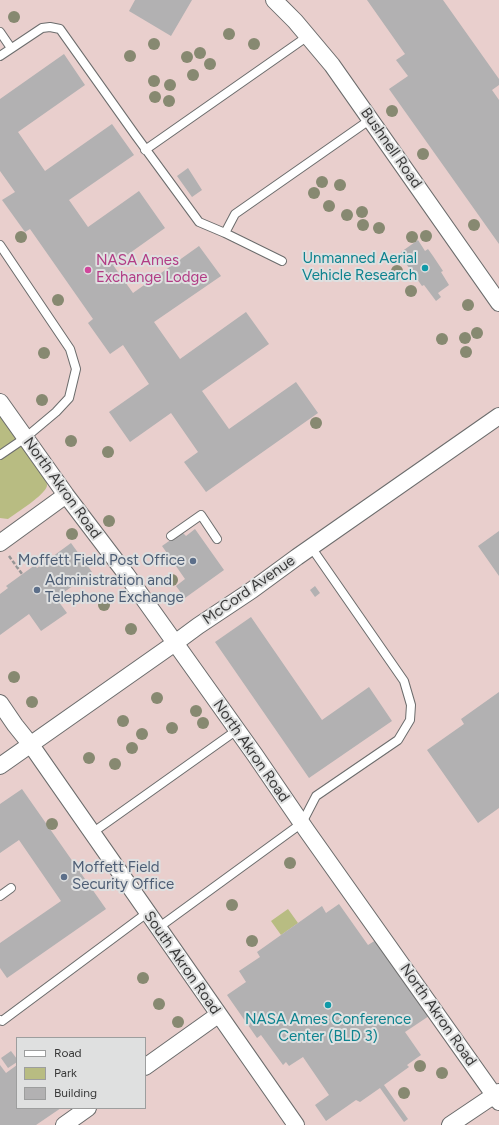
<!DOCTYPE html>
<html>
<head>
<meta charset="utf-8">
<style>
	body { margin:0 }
	#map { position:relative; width:499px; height:1125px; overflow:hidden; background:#dfe0e0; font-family:Figtree,sans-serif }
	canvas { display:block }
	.legend { position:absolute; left:16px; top:1037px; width:130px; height:72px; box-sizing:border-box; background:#dfe0e0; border:1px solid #9d9e9e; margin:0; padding:5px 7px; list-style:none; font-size:12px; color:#3a3a3a }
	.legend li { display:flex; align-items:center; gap:8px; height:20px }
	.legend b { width:20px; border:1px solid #9d9e9e }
</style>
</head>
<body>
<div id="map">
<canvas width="499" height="1125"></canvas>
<ul class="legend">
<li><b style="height:5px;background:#fff"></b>Road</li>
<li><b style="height:11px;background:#b8bc82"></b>Park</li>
<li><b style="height:11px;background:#b2b1b2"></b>Building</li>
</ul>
</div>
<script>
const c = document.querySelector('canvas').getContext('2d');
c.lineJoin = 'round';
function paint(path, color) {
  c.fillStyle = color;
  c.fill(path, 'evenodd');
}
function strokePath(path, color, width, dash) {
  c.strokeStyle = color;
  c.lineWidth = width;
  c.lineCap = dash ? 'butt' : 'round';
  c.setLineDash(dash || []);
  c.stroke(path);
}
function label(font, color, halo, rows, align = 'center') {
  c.font = font + ' Figtree,sans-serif';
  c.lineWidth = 4;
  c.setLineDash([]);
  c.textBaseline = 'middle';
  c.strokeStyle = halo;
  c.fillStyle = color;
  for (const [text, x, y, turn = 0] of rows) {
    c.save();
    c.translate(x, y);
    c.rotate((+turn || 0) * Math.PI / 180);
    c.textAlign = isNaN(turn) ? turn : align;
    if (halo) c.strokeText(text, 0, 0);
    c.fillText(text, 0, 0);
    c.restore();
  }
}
paint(new Path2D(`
	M0 0H499V1125H0ZM17 1038H145V1108H17Z`), '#e9cfcd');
paint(new Path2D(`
	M0 412 46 476C46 479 47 483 47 486 45 495 16 513 8 519L0 518Z
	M288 909 298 923 281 935 271 921Z`), '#b8bc82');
paint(new Path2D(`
	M135 0H192L171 36 129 11Z
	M367 0H443L499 79V85L492 90 499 100V244L389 89 408 76 396 60 405 54Z
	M64 54 85 85 18 132 45 171 112 124 134 155 69 200 88 227 139 191 165 228 113 265 133 293 199 246 221 276 154 322 180 359 246 312 269 344 202 391 229 429 296 382 318 413 206 492 184 462 198 452 171 413 130 442 109 412 149 384 123 345 110 354 88 323 93 319 30 229 25 232 2 200 15 192 0 171V99Z
	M188 168 202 190 192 197 177 176Z
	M418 240 425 251 428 249 433 256 443 271 441 272 449 285 438 293 441 297 436 301 424 285 422 286 407 265 409 263 401 252Z
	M195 529 224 570 185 598 176 586 185 579 162 546 182 532 186 536Z
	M499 531V576L478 546Z
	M71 543 92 572 56 598 67 613 41 631 29 614 0 635V594L8 588 6 586 35 565 37 568Z
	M315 586 320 593 315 597 310 590Z
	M251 617 322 720 369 687 392 721 309 778 215 642Z
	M499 692V808L478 823 427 750 464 724 461 719Z
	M22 789 106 909 7 978 0 968V943L61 901 19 840 0 853V804Z
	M339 904 368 945 376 940 429 1016 405 1032 421 1055 407 1065 409 1067 384 1085 408 1119 404 1122 380 1088 360 1102 356 1100 326 1121 315 1105 329 1095 303 1057 289 1066 286 1062 283 1065 261 1035 257 1038 227 995 246 982 239 971 260 957 257 952 322 906 326 913Z
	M11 1051 17 1059V1062L8 1068 1 1058Z
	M0 1065 6 1073 17 1065V1108H61L36 1125H0Z`), '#b2b1b2');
const lane = new Path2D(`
	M0 32 11 48
	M0 56 42 28 50 27 60 29 136 136 199 222 225 233 282 261
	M145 150 308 36
	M225 233 235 214 371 119
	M0 245 70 349 76 369 69 398 56 412 25 438 0 455
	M171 536 201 515 217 539
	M92 833 237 730
	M0 896 11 888
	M158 928 302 823 316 796 398 740 410 720 411 705 404 681 311 547
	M0 1020 2 1021 147 913`);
const street = new Path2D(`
	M274 0 295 21 332 65 499 303
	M0 402 66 495 126 574 255 755 307 831 499 1102
	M0 543 66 495
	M0 703 15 725 31 745 296 1125
	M0 766 175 643 198 626 252 590 297 557 499 416
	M145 1067 218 1015
	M64 1125 88 1108
	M450 1125 499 1092`);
strokePath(lane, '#6b6c6c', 10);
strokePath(street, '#6b6c6c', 18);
strokePath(new Path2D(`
	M9 556 22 574`), '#969696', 2.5, [4, 2]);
strokePath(lane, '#fff', 8);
strokePath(street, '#fff', 16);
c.fillStyle = '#878971';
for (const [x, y] of [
	[14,17],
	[229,34],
	[154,44],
	[254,44],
	[200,53],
	[130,56],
	[187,57],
	[210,64],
	[193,75],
	[154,81],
	[170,85],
	[155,97],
	[169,101],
	[392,111],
	[423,154],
	[322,182],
	[340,185],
	[314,193],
	[329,206],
	[362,212],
	[347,215],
	[363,225],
	[474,225],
	[379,228],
	[426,236],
	[21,237],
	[412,237],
	[397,271],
	[411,291],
	[58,300],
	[468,305],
	[477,333],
	[465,338],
	[442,339],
	[466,352],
	[44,353],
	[42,400],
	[316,423],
	[71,441],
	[108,452],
	[109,521],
	[72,534],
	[172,580],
	[104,605],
	[131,629],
	[14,677],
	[157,698],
	[32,702],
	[196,711],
	[123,721],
	[203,723],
	[172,728],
	[142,734],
	[132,748],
	[89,758],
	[115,764],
	[52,824],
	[290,863],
	[232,905],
	[252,941],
	[143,978],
	[159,1004],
	[178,1022],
	[420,1066],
	[442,1073],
	[404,1093]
]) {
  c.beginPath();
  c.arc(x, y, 6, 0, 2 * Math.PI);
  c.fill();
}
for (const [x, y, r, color] of [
	[425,268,4,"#0f9aa8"],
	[88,270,4,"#d1479c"],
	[193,561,4,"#5c6f8a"],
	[37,590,4,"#5c6f8a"],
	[64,877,4,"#5c6f8a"],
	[328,1005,4,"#0f9aa8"]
]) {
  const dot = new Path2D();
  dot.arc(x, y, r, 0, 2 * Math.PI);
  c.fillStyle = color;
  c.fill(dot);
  strokePath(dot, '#dfe0e0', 1.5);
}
label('15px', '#3a3a3a', '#dfe0e0', [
	["Bushnell Road",391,148,55],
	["North Akron Road",62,488,54],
	["McCord Avenue",249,590,-35],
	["North Akron Road",251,751,55],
	["South Akron Road",182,963,55],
	["North Akron Road",438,1015,55]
]);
label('15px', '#0d838f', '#dfe0e0', [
	["Unmanned Aerial",417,259],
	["Vehicle Research",417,276],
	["NASA Ames Conference",328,1020,"center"],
	["Center (BLD 3)",328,1037,"center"]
], 'right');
label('15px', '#b23c85', '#dfe0e0', [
	["NASA Ames",96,261],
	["Exchange Lodge",96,278]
], 'left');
label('15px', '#4e5e75', '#dfe0e0', [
	["Moffett Field Post Office",185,561,"right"],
	["Administration and",45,581],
	["Telephone Exchange",45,598],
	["Moffett Field",72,868],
	["Security Office",72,885]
], 'left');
</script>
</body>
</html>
